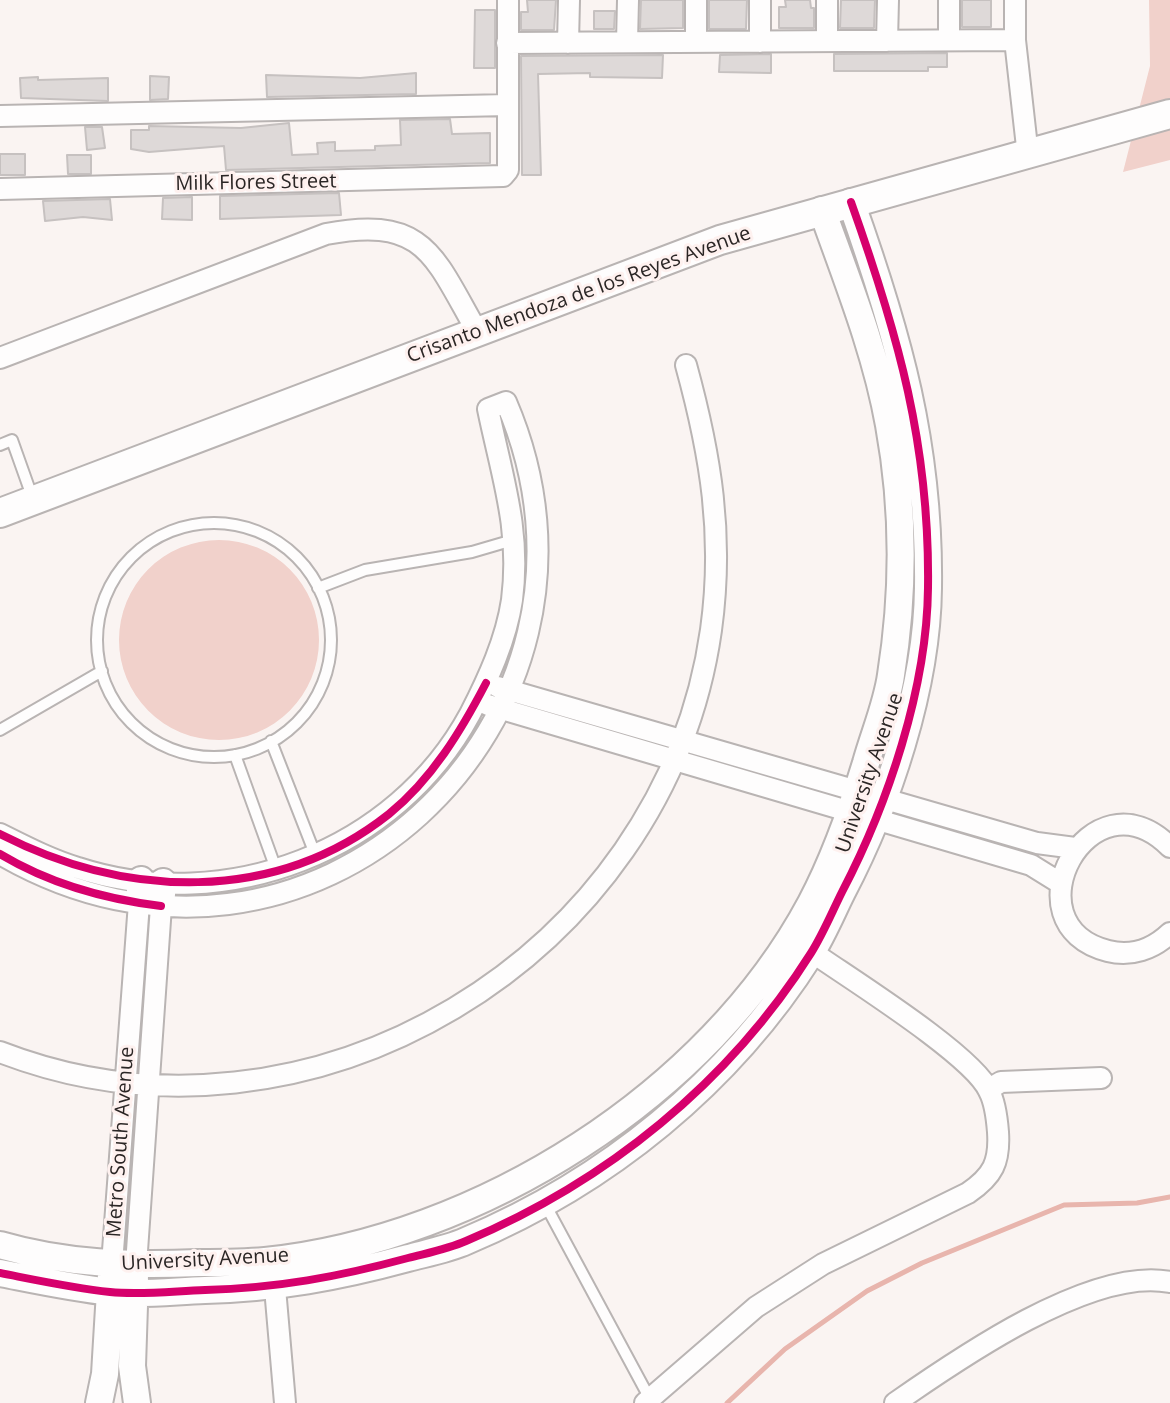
<!DOCTYPE html>
<html>
<head>
<meta charset="utf-8">
<style>
	body { margin:0 }
	canvas { display:block; background:#faf4f2 }
</style>
</head>
<body>
<canvas width="1170" height="1403"></canvas>
<script>
const c = document.querySelector('canvas').getContext('2d');
c.lineJoin = 'round';
function paint(path, color) {
  c.fillStyle = color;
  c.fill(path, 'evenodd');
}
function strokePath(path, color, width, dash) {
  c.strokeStyle = color;
  c.lineWidth = width;
  c.lineCap = dash ? 'butt' : 'round';
  c.setLineDash(dash || []);
  c.stroke(path);
}
function label(font, color, halo, rows, align = 'center') {
  c.font = font + ' "Open Sans",sans-serif';
  c.lineWidth = 6;
  c.setLineDash([]);
  c.textBaseline = 'middle';
  c.strokeStyle = halo;
  c.fillStyle = color;
  for (const [text, x, y, turn = 0] of rows) {
    c.save();
    c.translate(x, y);
    c.rotate((+turn || 0) * Math.PI / 180);
    c.textAlign = isNaN(turn) ? turn : align;
    if (halo) c.strokeText(text, 0, 0);
    c.fillText(text, 0, 0);
    c.restore();
  }
}
paint(new Path2D(`
	M1149 0H1170V160L1123 172 1150 66Z
	M119 640a100 100 0 1 1 200 0a100 100 0 1 1-200 0Z`), '#f1d1cb');
strokePath(new Path2D(`
	M727 1403 785 1349 867 1291 922 1263 1064 1205 1137 1203 1170 1197`), '#e8b5ad', 5);
const building = new Path2D(`
	M527 0H556L554 30H521V12H528Z
	M641 0H683V28L640 29Z
	M709 0H747L746 29H709Z
	M785 0H810L811 8H814V28H779V7H786Z
	M841 0H875L874 28H840Z
	M962 0H991V27H962Z
	M475 10H495V68H474Z
	M594 11H615L614 29H594Z
	M947 53V67H928V71H834V54Z
	M771 54V73L719 72 720 55Z
	M663 55 662 78 590 77V73L538 74 541 175H522L521 56Z
	M416 73V94L267 97 266 75 360 78Z
	M150 76 169 77 168 99 150 100Z
	M38 77V80L108 78V101L21 98 20 78Z
	M450 119 452 134 490 133V163L226 170 224 146 149 152 131 149V130H149V126L241 128 289 123 292 155 318 154 317 143 335 142V151L375 150V146L401 145 400 120Z
	M85 127H102L105 148 87 150Z
	M0 154H25V175H0Z
	M67 155H91V174H68Z
	M339 193 341 215 220 219V196Z
	M192 197V220L162 219 163 198Z
	M110 199 112 220 83 217 45 221 43 201Z`);
paint(building, '#ded9d8');
strokePath(building, '#c6c1c0', 2);
const service = new Path2D(`
	M0 445 12 440 33 499
	M97 640a117 117 0 1 1 234 0a117 117 0 1 1-234 0Z
	M318 588 365 570 472 552 513 540
	M0 730 102 671
	M271 741 315 854
	M235 755 276 869
	M545 1204 650 1399`);
const minor = new Path2D(`
	M827 0V41
	M1015 0V40L1028 156
	M949 40V0
	M887 41 888 0
	M627 42 628 0
	M696 42V0
	M760 42V0
	M507 43 1015 40
	M568 43 569 0
	M0 116 508 105
	M0 189 503 176 508 170V0
	M0 358 326 234C426 215 434 257 478 333
	M498 687 1037 843 1075 848
	M488 705 1031 865 1060 883
	M0 834C26 847 51 860 78 868 226 916 396 851 470 714 488 679 506 640 512 600 521 529 502 477 488 409L506 402C643 720 308 1034 0 854
	M1170 847C1090 767 1005 925 1108 951 1131 957 1153 949 1170 933
	M0 1052C309 1172 665 956 711 630 724 536 711 456 686 365
	M989 1089 1001 1082 1101 1078
	M112 1264 139 903
	M136 1265 161 906
	M275 1288 285 1403
	M645 1403 756 1307 823 1264 968 1193C993 1176 1000 1162 998 1132 997 1119 995 1102 989 1091 973 1055 849 978 812 952
	M895 1403C958 1359 1092 1266 1170 1282`);
const tertiary = new Path2D(`
	M139 903 141 880
	M161 906 163 882
	M0 1245C65 1264 131 1266 198 1263 220 1263 243 1263 265 1261 479 1239 709 1094 811 903 835 858 851 812 866 763 874 734 887 704 891 675 904 593 904 507 889 425 876 352 847 280 822 210
	M0 1273C36 1280 73 1288 110 1292 142 1295 174 1291 205 1290 277 1288 338 1277 408 1258 427 1253 448 1249 466 1241 606 1182 729 1083 811 953 823 934 832 912 842 892 888 804 927 688 928 588 930 446 898 334 851 202
	M135 1275 132 1366 137 1403
	M99 1403 105 1374 111 1275`);
const secondary = new Path2D(`
	M0 513 720 240 1170 114`);
strokePath(service, '#b9b4b3', 14);
strokePath(minor, '#b9b4b3', 24);
strokePath(tertiary, '#b9b4b3', 30);
strokePath(secondary, '#b9b4b3', 32);
strokePath(service, '#fefdfd', 10);
strokePath(minor, '#fefdfd', 20);
strokePath(tertiary, '#fefdfd', 26);
strokePath(secondary, '#fefdfd', 28);
strokePath(new Path2D(`
	M0 834C125 898 274 905 389 814 432 779 461 731 486 683
	M0 854C50 884 104 899 161 906
	M0 1273C36 1280 73 1288 110 1292 142 1295 174 1291 205 1290 277 1288 338 1277 408 1258 427 1253 448 1249 466 1241 606 1182 729 1083 811 953 823 934 832 912 842 892 888 804 927 688 928 588 930 446 898 334 851 202`), '#d6006c', 8);
label('20px', '#2b2625', '#fef1ef', [
	["Milk Flores Street",256,183,-1],
	["Crisanto Mendoza de los Reyes Avenue",579,295,-20],
	["University Avenue",870,773,-71],
	["Metro South Avenue",121,1142,-86],
	["University Avenue",205,1260,-3]
]);
</script>
</body>
</html>
